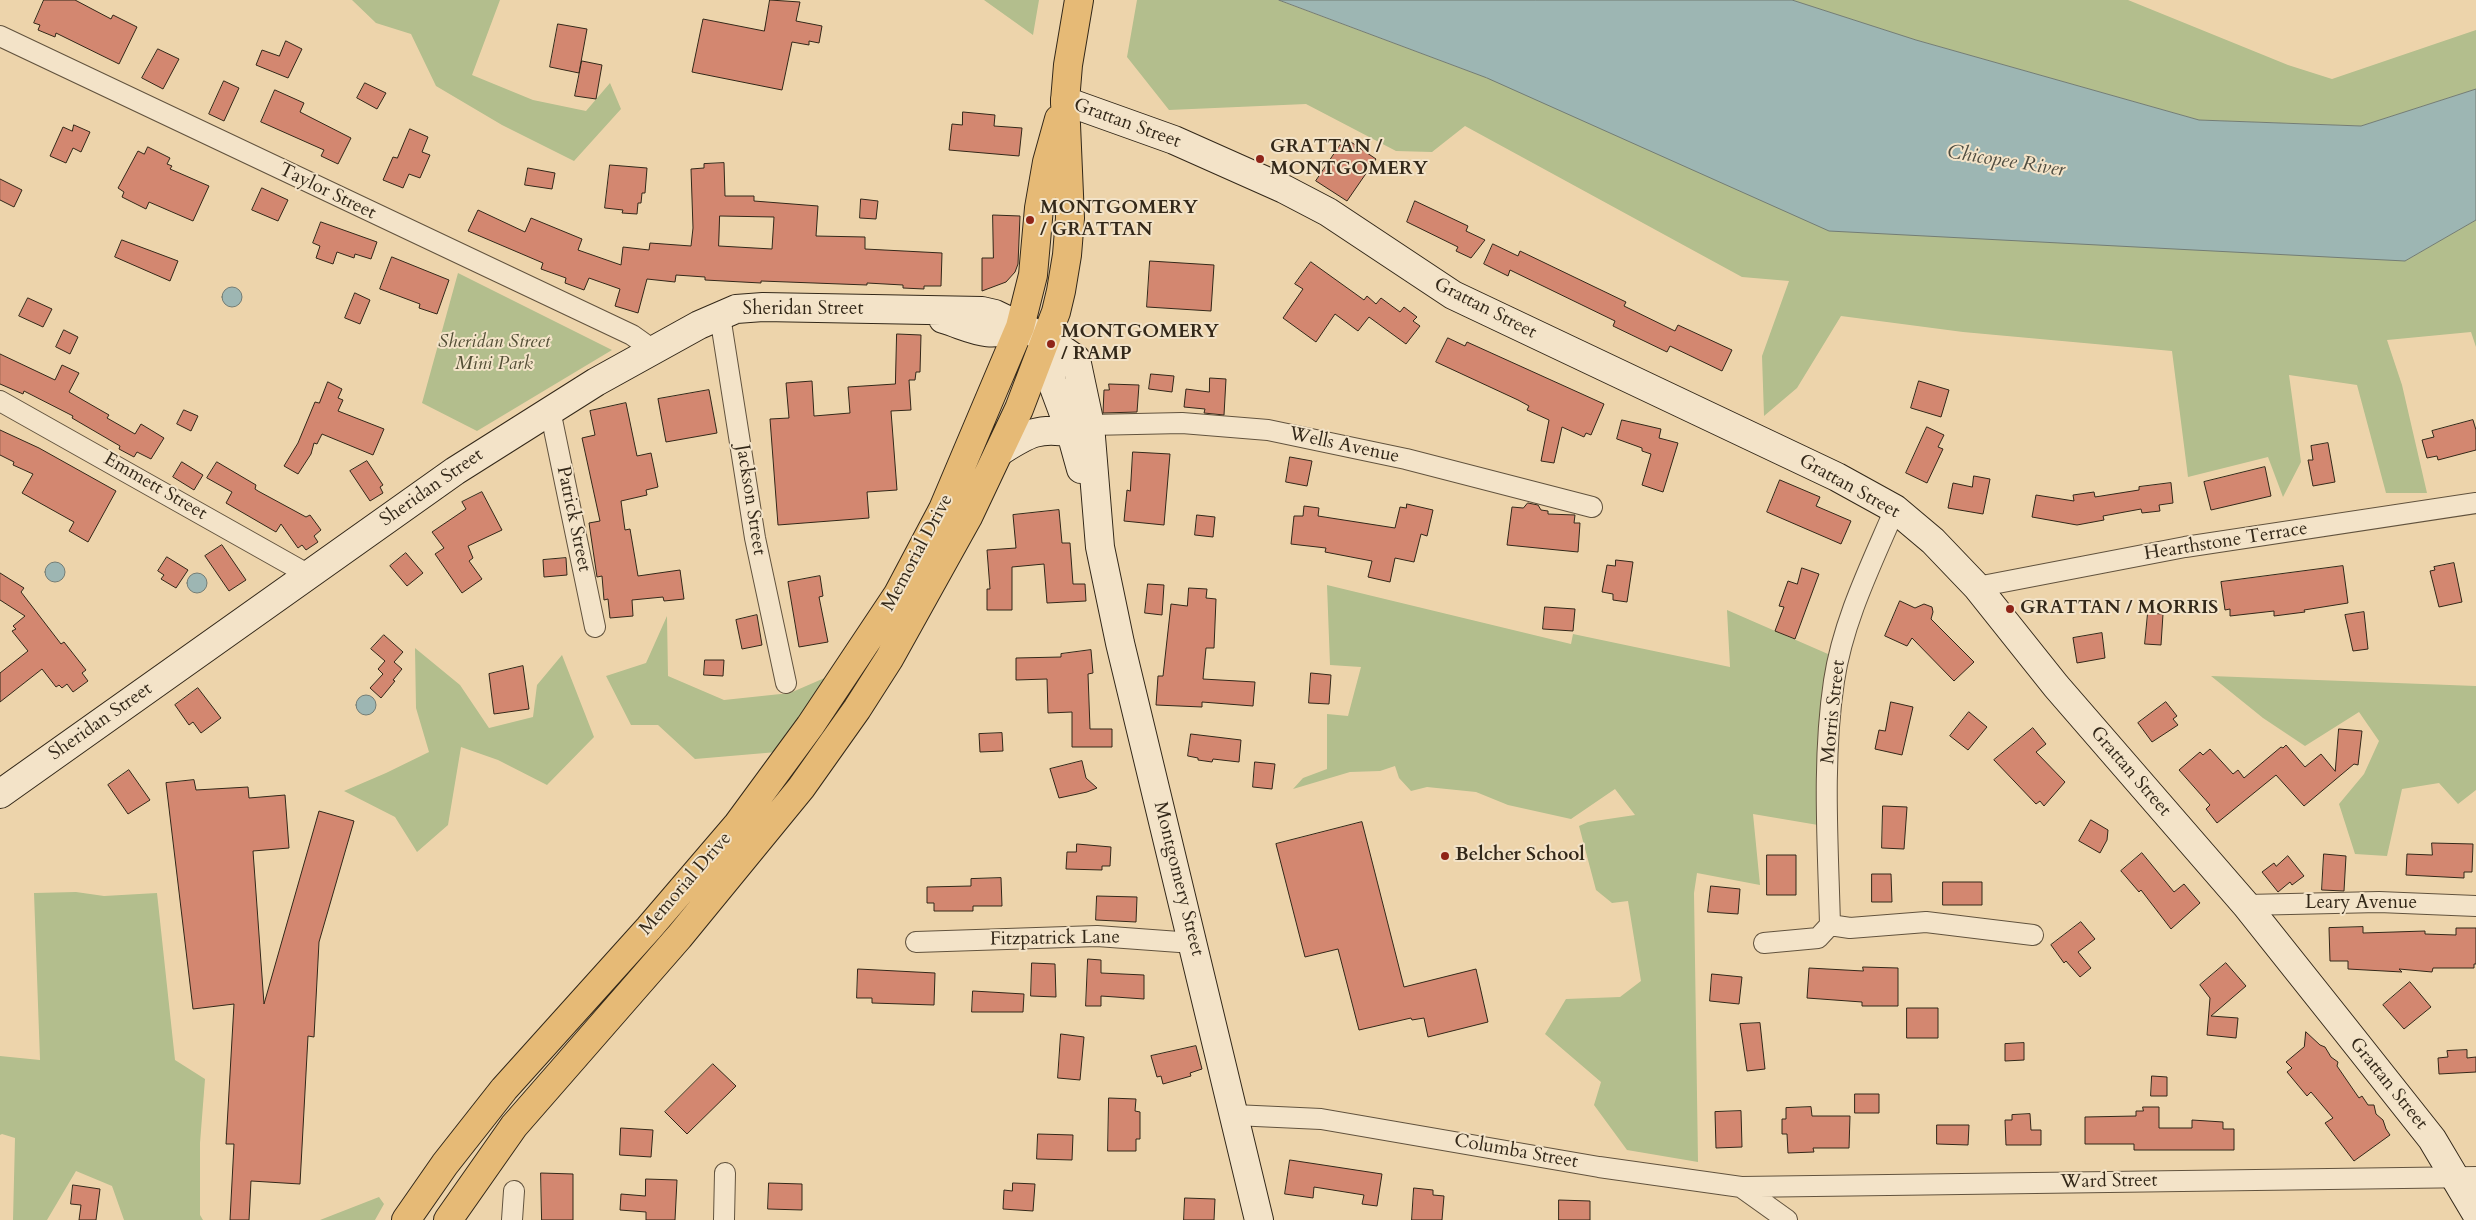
<!DOCTYPE html>
<html>
<head>
<meta charset="utf-8">
<style>
	body { margin:0 }
	canvas { display:block; background:#edd4ab }
</style>
</head>
<body>
<canvas width="2476" height="1220"></canvas>
<script>
const c = document.querySelector('canvas').getContext('2d');
c.lineJoin = 'round';
function paint(path, color) {
  c.fillStyle = color;
  c.fill(path, 'evenodd');
}
function strokePath(path, color, width, dash) {
  c.strokeStyle = color;
  c.lineWidth = width;
  c.lineCap = dash ? 'butt' : 'round';
  c.setLineDash(dash || []);
  c.stroke(path);
}
function label(font, color, halo, rows, align = 'center') {
  c.font = font + ' Cardo,serif';
  c.lineWidth = 4;
  c.setLineDash([]);
  c.textBaseline = 'middle';
  c.strokeStyle = halo;
  c.fillStyle = color;
  for (const [text, x, y, turn = 0] of rows) {
    c.save();
    c.translate(x, y);
    c.rotate((+turn || 0) * Math.PI / 180);
    c.textAlign = isNaN(turn) ? turn : align;
    if (halo) c.strokeText(text, 0, 0);
    c.fillText(text, 0, 0);
    c.restore();
  }
}
paint(new Path2D(`
	M352 0H500L472 75 533 100 586 111 610 83 621 109 574 161 502 125 436 86 411 34 376 23Z
	M984 0H1039L1033 35Z
	M1137 0H1278L1487 78 2405 261 2476 220V347L2471 332 2387 340 2402 385 2427 493H2386L2357 385 2289 375 2301 462 2283 497 2268 457 2188 477 2172 351 1963 332 1841 316 1797 388 1764 416 1762 356 1789 281 1742 277 1465 126 1432 152 1396 151 1306 104 1169 110 1127 57Z
	M1792 0H2128L2288 65 2332 79 2476 30V89L2361 126 2199 120 1916 40Z
	M458 273 612 350 477 431 422 403Z
	M1327 585 1571 644 1573 634 1730 667 1727 610 1828 654 1818 825 1753 814 1760 885 1697 873 1694 893 1698 1162 1627 1150 1594 1105 1601 1082 1545 1034 1566 999 1620 997 1641 981 1628 901 1612 903 1596 890 1579 826 1588 822 1635 815 1615 789 1571 819 1508 805 1476 792 1427 787 1411 791 1399 778 1395 766 1380 771 1350 772 1293 789 1303 778 1327 769V714L1348 716 1361 667 1330 665Z
	M667 616 668 676 724 700 790 693 836 673 777 752 695 759 658 725H631L606 676 646 663Z
	M415 648 460 685 489 728 533 717 537 685 562 655 594 737 547 785 498 760 461 747 448 825 417 852 395 817 344 791 386 773 429 752 416 708Z
	M2211 676 2476 686V790L2458 804 2439 783 2402 789 2387 856 2355 854 2339 804 2364 774 2379 741 2359 712 2305 746 2263 718Z
	M76 892 104 896 157 893 175 1060 205 1079 200 1143V1215L203 1220H124L112 1186 76 1171 47 1220H13L15 1138 2 1134 0 1135V1056L40 1060 34 893Z
	M379 1197 384 1204 375 1220H320Z`), '#b3be8d');
const water = new Path2D(`
	M1279 0H1792L1916 40 2199 120 2361 126 2476 89V220L2405 261 1829 231 1487 78Z
	M222 297a10 10 0 1 1 20 0a10 10 0 1 1-20 0Z
	M45 572a10 10 0 1 1 20 0a10 10 0 1 1-20 0Z
	M187 583a10 10 0 1 1 20 0a10 10 0 1 1-20 0Z
	M356 705a10 10 0 1 1 20 0a10 10 0 1 1-20 0Z`);
paint(water, '#9db6b3');
strokePath(water, '#737d75', 1);
const building = new Path2D(`
	M44 0H75L111 19 113 15 137 27 119 64 56 33 55 37 38 30 40 25 34 23Z
	M770 0 800 2 796 21 822 26 819 43 809 41V45L792 42 782 90 692 72 703 19 764 31Z
	M558 24 587 29 579 73 550 67Z
	M286 41 302 49 288 78 256 65 262 50 279 56Z
	M158 49 179 59 163 89 142 78Z
	M582 61 602 65 596 99 575 96Z
	M224 81 239 88 224 121 209 114Z
	M365 83 386 93 377 109 357 98Z
	M275 90 304 103 300 112 351 138 338 164 321 156 324 150 261 122Z
	M963 112 995 115 994 126 1022 128 1019 156 949 150 952 124 962 125Z
	M74 125 90 132 81 152 73 148 66 163 50 156 63 127 72 131Z
	M410 129 428 137 422 152 430 155 420 178 409 174 403 188 383 180 393 157 397 158Z
	M1345 138 1376 159 1347 201 1316 181Z
	M148 147 170 158 167 164 172 166 170 169 209 186 193 221 149 202 146 209 122 197 124 192 118 188 138 151 144 154Z
	M724 163 725 196H754V201L818 206 816 236 865 237V249L942 253 941 286H924V289L903 288V285L867 283V285L761 281V283L705 280V277L676 275 675 282 647 279 638 313 615 306 620 289 589 278 584 290 565 283 566 278 541 269 543 263 468 231 478 210 525 232 531 218 582 239 578 250 621 265 623 247 649 250 650 243 691 246 693 228 691 169 704 168V164ZM720 216 774 217 772 249 719 246Z
	M610 165 647 168 645 193H642L641 203H638L637 214 622 213 623 210 605 208Z
	M528 168 555 173 552 189 525 185Z
	M0 179 22 190 14 207 0 200Z
	M262 188 288 200 278 221 252 210Z
	M861 199 878 201 876 219 860 218Z
	M1415 201 1468 226 1466 231 1485 240 1471 258 1456 251 1458 247 1407 222Z
	M993 215 1020 216 1018 264 1015 272 1006 282 982 291V258H993Z
	M321 222 377 242 371 259 355 254 354 258 337 252 333 264 316 258 320 246 313 243Z
	M122 240 178 261 170 281 115 257Z
	M1493 244 1518 256 1520 251 1626 302 1624 306 1675 331 1678 325 1732 350 1722 371 1670 346 1667 352 1613 326 1615 321 1510 270 1508 276 1484 264Z
	M392 257 449 280 437 314 419 308 420 304 380 289Z
	M1150 261 1214 265 1211 311 1147 307Z
	M1311 262 1364 300 1367 296 1376 304 1381 298 1400 312 1404 307 1417 317 1413 321 1420 326 1406 344 1369 317 1358 331 1335 314 1316 342 1283 318 1303 289 1295 284Z
	M355 293 370 300 360 324 345 318Z
	M28 298 52 309 43 327 19 316Z
	M64 330 78 337 70 354 56 347Z
	M897 334 921 335 920 372H916L915 380H909L911 410 891 411 897 490 867 492 869 518 778 525 770 419 789 418 786 383 812 381 814 416 850 413 848 387 895 384Z
	M1448 338 1465 346 1467 342 1604 404 1591 435 1586 433 1584 437 1562 427 1554 463 1541 461 1549 420 1527 410 1529 406 1518 400 1436 362Z
	M0 354 55 380 62 365 79 373 69 392 109 415 107 418 135 434 141 424 164 438 151 459 137 452 134 457 119 449 120 446 72 418 73 416 24 391 23 394 0 384Z
	M1151 374 1174 376 1172 392 1149 389Z
	M1210 378 1226 379 1224 415 1204 413 1205 409 1184 407 1186 389 1209 392Z
	M1919 381 1949 390 1941 417 1911 408Z
	M328 382 342 389 338 398 343 400 338 411 384 429 373 455 322 434 317 444 314 443 311 454 298 474 284 466 298 443 315 402 319 403Z
	M1109 384 1139 385 1137 412 1103 413 1104 390H1109Z
	M709 390 717 433 666 442 658 399Z
	M626 403 637 456 651 453 658 487 646 490 647 495 621 501 625 530 630 529 638 576 680 570 684 599 664 601 663 597 632 600 633 616 610 618 608 599 604 600 602 576 597 577 589 523 600 521 582 438 595 435 590 411Z
	M184 410 198 416 191 431 177 424Z
	M1622 420 1661 429 1659 438 1678 443 1663 492 1642 485 1651 454 1642 451V448L1617 439Z
	M2473 420 2476 430V450L2438 460 2437 456 2427 458 2422 440 2434 437 2432 431Z
	M1927 427 1944 435 1938 447 1943 449 1927 483 1906 473Z
	M0 430 39 448 116 491 88 542 69 531 74 522 22 493 33 474 13 465 14 462 0 455Z
	M2328 443 2335 482 2313 486 2308 460H2313L2311 446Z
	M1133 452 1170 454 1164 525 1124 521 1127 490 1130 491Z
	M1290 457 1312 461 1307 486 1286 482Z
	M367 461 383 485 380 487 383 493 370 501 350 471Z
	M182 462 203 475 194 490 173 477Z
	M217 462 256 485 255 489 258 491 306 517 310 515 321 530 314 536 318 542 306 550 302 545 298 548 281 524 276 532 226 503 232 492 207 478Z
	M2265 467 2271 496 2211 510 2204 482Z
	M1974 476 1990 479 1983 514 1948 508 1953 483 1972 487Z
	M1780 480 1820 497 1816 506 1851 521 1841 544 1767 512Z
	M2171 483 2173 503 2159 505 2160 511 2142 513 2141 509 2103 516 2104 520 2077 525 2032 517 2036 495 2074 501 2073 495 2094 492 2095 497 2139 490V487Z
	M482 492 502 530 468 546 473 558 469 561 482 579 462 593 435 554 444 548 432 532 466 509 462 502Z
	M1528 503 1538 505 1541 510 1548 511V514L1575 515 1574 523H1580L1578 552 1507 545 1512 507 1523 508Z
	M1407 504 1433 510 1427 536 1421 534 1414 562 1395 558 1390 582 1368 577 1372 561 1325 552 1326 548 1291 544 1294 516H1303L1304 506 1319 508 1318 516 1395 528 1400 507 1406 508Z
	M1059 510 1062 543H1070L1073 584H1085L1086 601 1047 603 1044 564 1012 567V610H987V589H990L987 550 1016 548 1013 515Z
	M1197 515 1215 517 1213 537 1195 535Z
	M222 545 246 580 229 591 205 556Z
	M406 553 423 573 407 586 390 566Z
	M167 557 188 570 176 588 161 579 164 575 158 571Z
	M566 558 567 575 544 577 543 560Z
	M1616 560 1633 562 1627 602 1613 600V594L1602 592 1607 565 1615 566Z
	M2454 563 2462 602 2439 607 2430 571 2435 570 2434 567Z
	M2343 566 2348 603 2304 610 2305 612 2274 616V611L2230 616V609L2225 610 2221 582Z
	M1802 568 1819 574 1795 639 1775 631 1784 607 1779 606 1788 581 1797 584Z
	M0 573 24 588 21 592 61 644 64 642 86 670 82 673 88 681 73 692 67 684 62 688 59 685 56 687 42 669 0 702V673L28 651 12 631 16 629 13 626 25 616 0 600Z
	M820 576 823 596 819 597 828 642 799 647 788 582Z
	M1148 584 1164 585 1162 615 1145 613Z
	M1189 588 1207 589 1206 598 1216 599 1214 648H1206L1203 679 1255 682 1253 706 1202 702V707L1156 705 1158 676H1163L1171 604 1187 606Z
	M1900 601 1915 608 1924 604 1932 607 1933 612 1931 619 1974 662 1954 681 1912 638 1907 646 1885 636Z
	M1545 607 1575 609 1573 631 1543 629Z
	M2364 612 2368 649 2353 651 2345 615Z
	M2148 613 2163 614 2161 645 2145 644Z
	M757 615 762 645 742 649 736 620Z
	M2102 633 2105 658 2077 663 2073 638Z
	M384 635 403 652 394 662 402 669 393 680 395 681 381 698 370 688 383 674 378 669 385 661 371 649Z
	M1091 650 1093 673 1088 674 1090 729H1112V747H1072V712L1048 713 1047 679 1016 680V658L1061 657V654Z
	M705 660H724L723 676 704 675Z
	M523 666 529 709 494 714 489 674Z
	M1311 673 1331 675 1329 704 1309 703Z
	M198 688 221 718 201 733 193 722 189 725 175 705Z
	M1891 702 1913 707 1902 755 1875 749 1879 730 1885 731Z
	M2166 702 2177 716 2173 719 2178 725 2152 742 2138 723Z
	M1969 712 1987 727 1968 750 1950 736Z
	M2033 728 2046 744 2036 752 2065 782 2044 806 2040 801 2036 804 1994 760Z
	M2339 729 2362 731 2358 765 2354 764 2304 806 2276 775 2217 823 2206 809 2210 805 2179 770 2200 752 2203 755 2210 749 2233 774 2238 770 2244 778 2281 747 2283 748 2286 745 2305 767 2321 754 2335 771Z
	M1002 733 1003 751 980 752 979 734Z
	M1191 734 1241 740 1239 762 1213 759 1212 762 1198 760V758L1188 756Z
	M1082 761 1086 778 1097 788 1087 792 1059 798 1050 769Z
	M1255 762 1275 764 1272 789 1253 787Z
	M129 770 150 800 128 814 108 785Z
	M194 780 196 790 248 787 249 798 285 795 289 848 253 851 264 1004 319 811 354 821 319 942 314 1037 308 1036 300 1184 251 1181 249 1220H230L234 1144H226L234 1004 193 1009 166 783Z
	M1883 806 1907 807 1904 849 1882 848Z
	M2091 820 2108 830 2107 840 2100 853 2079 841Z
	M1362 822 1404 987 1476 969 1488 1022 1428 1037 1424 1018 1412 1020 1411 1018 1359 1030 1338 949 1305 957 1276 844Z
	M2432 843 2473 844 2472 872H2464V878L2406 875 2407 854 2432 855Z
	M1077 844 1111 847 1110 866H1102V870L1066 869 1067 852H1076Z
	M2142 853 2174 892 2184 884 2200 903 2171 929 2141 890 2139 892 2121 871Z
	M2324 854 2346 856 2344 891 2322 890Z
	M1767 855H1796V895H1767Z
	M2288 856 2304 876 2292 885 2290 882 2278 892 2262 872 2274 863 2276 866Z
	M1872 874H1891L1892 902H1872Z
	M1001 878 1002 906H973V911H934V903H927V887L971 886V879Z
	M1943 882H1982V905H1943Z
	M1711 886 1740 889 1738 914 1708 912Z
	M1097 896 1137 897 1136 922 1096 920Z
	M2081 922 2095 939 2078 952 2091 968 2080 977 2066 961 2064 963 2051 945Z
	M2363 927V933L2425 931V934L2456 935V928H2476V964H2474V968H2433L2432 972 2399 969 2402 972 2348 969V961H2330L2329 928Z
	M1088 959 1101 960V973L1144 975V999L1101 996V1006H1086Z
	M1032 963 1055 964 1056 997 1031 996Z
	M2226 963 2246 986 2211 1016 2238 1018 2236 1038 2207 1035 2210 998 2200 985Z
	M1863 967 1898 968V1006H1862V1002L1807 998 1809 968 1863 971Z
	M858 969 935 973 934 1005 872 1003V998H857Z
	M1712 974 1742 977 1739 1004 1710 1001Z
	M2410 982 2431 1007 2404 1029 2383 1005Z
	M973 991 1024 994 1023 1012H972Z
	M1907 1008H1938V1038H1907Z
	M1760 1023 1765 1069 1747 1071 1740 1024Z
	M2306 1032 2320 1045 2325 1047 2331 1057 2338 1062 2337 1066 2359 1098 2362 1096 2368 1105H2374L2376 1114 2383 1120 2386 1129 2390 1135 2354 1161 2325 1123 2333 1118 2311 1092 2307 1096 2287 1072 2292 1068 2286 1062 2304 1047Z
	M1061 1034 1084 1037 1080 1080 1058 1078Z
	M2024 1043V1060L2005 1061V1044Z
	M1196 1046 1202 1069 1190 1073 1191 1076 1163 1084 1161 1076 1157 1077 1151 1056Z
	M2467 1050V1058L2476 1057V1072L2439 1074 2438 1058 2448 1057 2447 1051Z
	M713 1064 736 1086 687 1134 665 1112Z
	M2152 1076 2167 1077V1096H2151Z
	M1855 1094H1879V1113H1855Z
	M1109 1098 1136 1099 1135 1111 1140 1112V1139H1136V1151H1108Z
	M1811 1107 1812 1116H1850L1849 1148H1813L1814 1152 1788 1153 1787 1134H1782V1119H1786V1108Z
	M2143 1107H2159V1128H2192V1120L2223 1122V1129H2234V1150H2134V1144H2085V1117L2136 1116V1111H2143Z
	M1741 1111 1742 1147 1716 1148 1715 1112Z
	M2030 1114 2031 1130H2041V1145H2006L2005 1120H2012V1115Z
	M1937 1125H1969L1968 1145 1937 1144Z
	M621 1128 653 1130 651 1157 620 1155Z
	M1038 1134 1073 1135 1072 1160 1037 1159Z
	M1290 1160 1382 1174 1377 1206 1362 1204 1364 1195 1314 1187 1313 1198 1285 1194Z
	M541 1173 573 1174V1220H542Z
	M646 1179 677 1180 675 1220H646V1212L620 1210 621 1194 645 1196Z
	M769 1183 802 1184V1210L768 1209Z
	M1013 1183 1035 1184 1033 1211 1003 1209 1004 1190 1012 1191Z
	M73 1185 100 1189 96 1220H79L81 1205 71 1204Z
	M1414 1188 1433 1190V1195L1444 1196 1442 1220H1412Z
	M1185 1198 1215 1199 1214 1220H1184Z
	M1559 1200 1590 1201V1220H1559Z`);
paint(building, '#d38770');
strokePath(building, '#332819', 1);
const street = new Path2D(`
	M0 36 632 335 653 350
	M720 316 755 538 786 683
	M0 401 309 575
	M550 410 595 627
	M1090 425 1182 423 1268 430 1406 459 1592 507
	M1977 587 2185 547 2476 503
	M2246 905 2379 902 2476 906
	M1830 925C1828 844 1822 761 1834 681 1843 621 1871 565 1895 509
	M916 942 1097 936 1193 943
	M1764 943 1818 938 1830 925 1850 928 1926 922 2033 935
	M1234 1115 1321 1119 1599 1167 1741 1187 1787 1220
	M1741 1187 2476 1177
	M512 1220 514 1191
	M724 1220 725 1173`);
const secondary = new Path2D(`
	M1065 101 1174 140 1284 189 1328 212 1453 295 1837 477 1895 509 1933 541 1977 587 2056 686 2246 905 2344 1028 2432 1139 2476 1213
	M943 319C975 329 986 339 1020 327
	M1045 338 1052 382 1071 433 1081 469
	M999 452C1026 435 1038 426 1071 433
	M0 794 455 471 596 382 699 325 736 309 763 307 982 311 995 314 1045 338 1076 359 1090 425 1100 547 1120 643 1259 1220`);
const primary = new Path2D(`
	M406 1220 445 1164 504 1089 649 928 738 824 810 726 898 594 943 509 1020 327 1033 275 1039 208 1047 162 1059 119
	M448 1220 514 1126 679 937 801 788 857 709 889 659 968 517 1019 409 1056 312 1061 291 1067 255 1070 218 1065 101 1068 65 1079 0`);
strokePath(street, '#62533e', 22);
strokePath(secondary, '#332819', 30);
strokePath(primary, '#332819', 30);
strokePath(street, '#f3e3c8', 20);
strokePath(secondary, '#f3e3c8', 28);
strokePath(primary, '#e6ba76', 28);
for (const [x, y, r, color] of [
	[1260,159,5,"#8f2418"],
	[1030,220,5,"#8f2418"],
	[1051,344,5,"#8f2418"],
	[2010,609,5,"#8f2418"],
	[1445,856,5,"#8f2418"]
]) {
  const dot = new Path2D();
  dot.arc(x, y, r, 0, 2 * Math.PI);
  c.fillStyle = color;
  c.fill(dot);
  strokePath(dot, '#f3e3c8', 2);
}
label('19px', '#332819', '#f3e3c8', [
	["Grattan Street",1127,124,20],
	["Taylor Street",327,192,26],
	["Grattan Street",1485,309,27],
	["Sheridan Street",803,310],
	["Wells Avenue",1344,446,12],
	["Emmett Street",155,487,30],
	["Grattan Street",1849,487,29],
	["Sheridan Street",432,488,-35],
	["Jackson Street",750,500,81],
	["Patrick Street",573,519,78],
	["Hearthstone Terrace",2226,542,-9],
	["Memorial Drive",918,553,-62],
	["Morris Street",1834,712,-84],
	["Sheridan Street",101,722,-35],
	["Grattan Street",2130,772,49],
	["Montgomery Street",1178,879,76],
	["Memorial Drive",686,884,-49],
	["Leary Avenue",2361,904],
	["Fitzpatrick Lane",1055,939,-1],
	["Grattan Street",2388,1084,51],
	["Columba Street",1516,1152,10],
	["Ward Street",2109,1182,-1]
]);
label('bold 19px', '#332819', '#f3e3c8', [
	["GRATTAN /",1270,148],
	["MONTGOMERY",1270,170],
	["MONTGOMERY",1040,209],
	["/ GRATTAN",1040,231],
	["MONTGOMERY",1061,333],
	["/ RAMP",1061,355],
	["GRATTAN / MORRIS",2020,609],
	["Belcher School",1455,856]
], 'left');
label('italic 19px', '#534e36', '#f3e3c8', [
	["Sheridan Street",494,343],
	["Mini Park",494,365]
]);
label('italic 20px', '#4e4c40', '#f3e3c8', [
	["Chicopee River",2006,162,9]
]);
</script>
</body>
</html>
